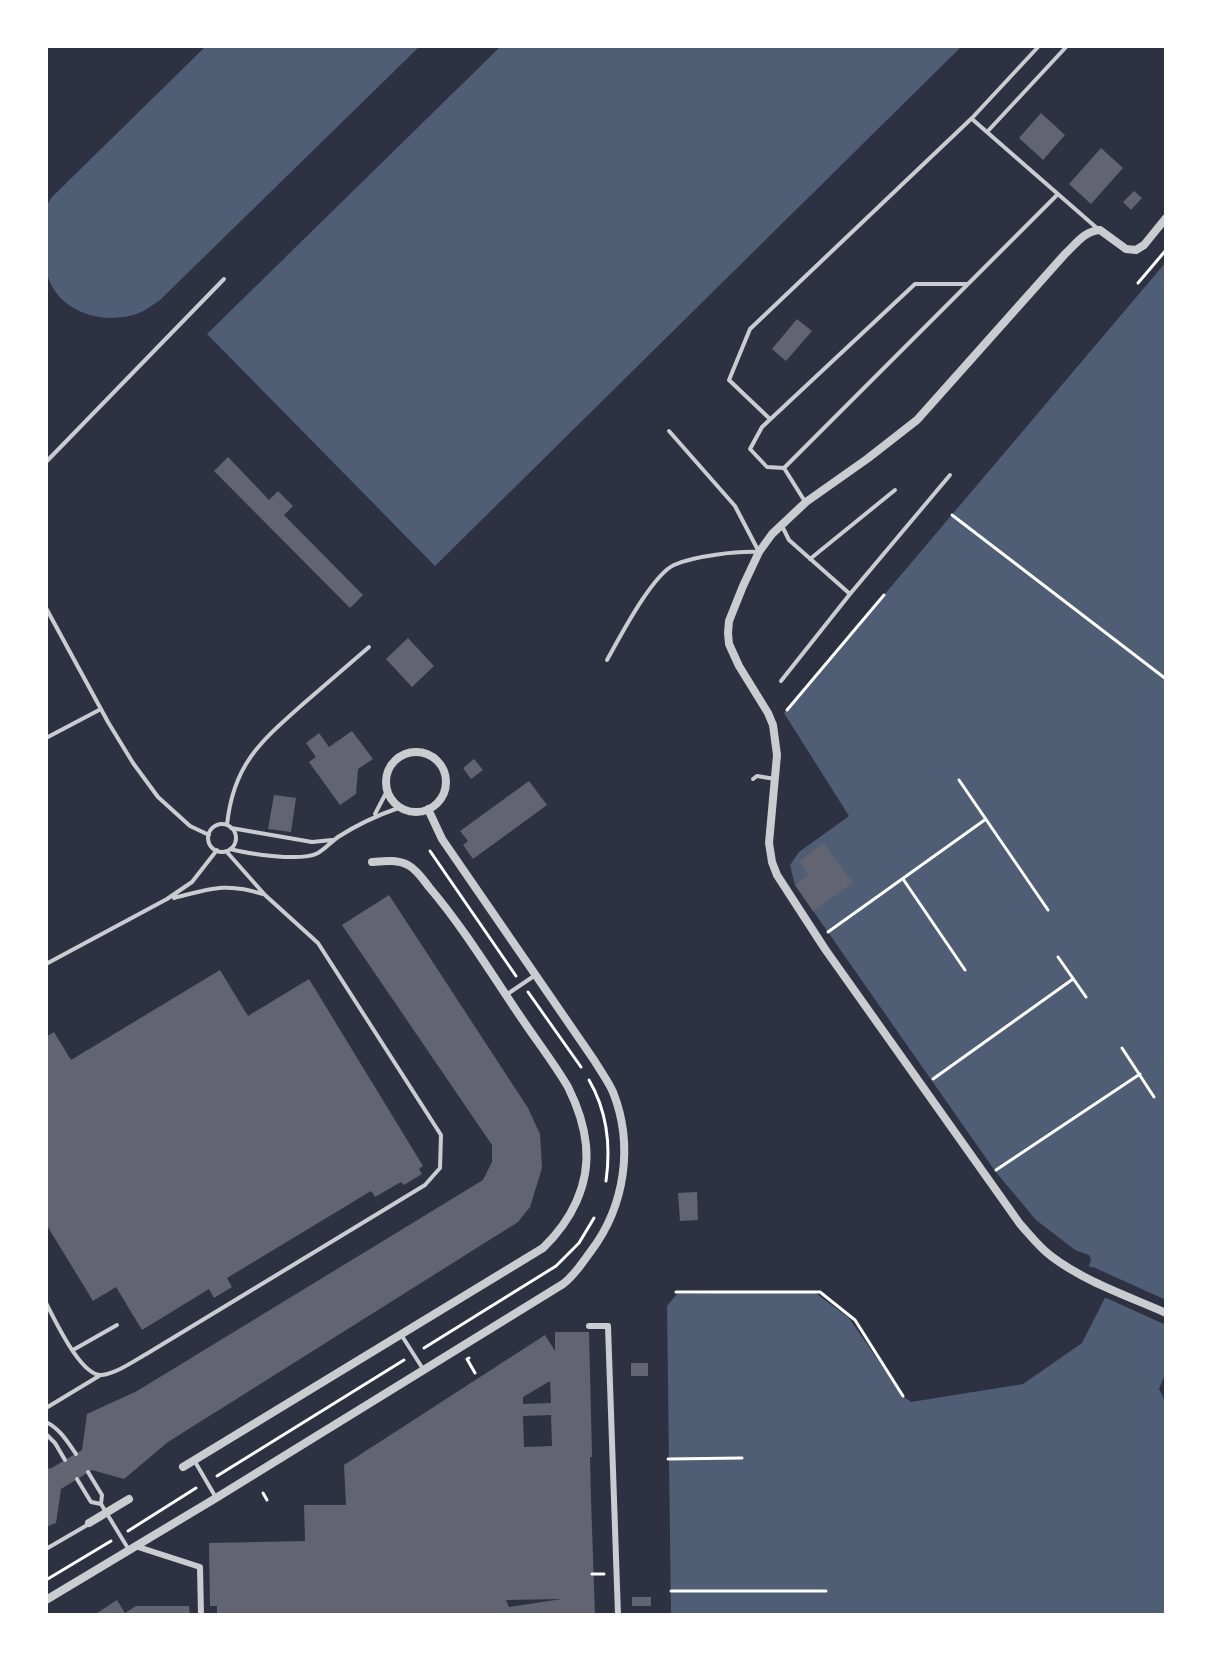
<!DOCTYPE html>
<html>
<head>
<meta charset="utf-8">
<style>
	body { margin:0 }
	#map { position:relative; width:1212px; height:1661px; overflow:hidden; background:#2d3142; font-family:Montserrat,sans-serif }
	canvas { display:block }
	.frame { position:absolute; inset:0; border:48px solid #fff; pointer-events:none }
</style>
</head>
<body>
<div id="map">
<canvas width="1212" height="1661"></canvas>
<div class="frame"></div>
</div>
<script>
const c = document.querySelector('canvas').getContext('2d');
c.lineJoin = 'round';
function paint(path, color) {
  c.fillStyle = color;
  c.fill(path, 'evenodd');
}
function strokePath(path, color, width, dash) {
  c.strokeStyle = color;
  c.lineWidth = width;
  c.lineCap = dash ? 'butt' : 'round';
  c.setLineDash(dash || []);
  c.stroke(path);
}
paint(new Path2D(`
	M206 46H420L160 300C153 305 146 310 139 313 104 326 58 313 47 274 43 261 46 222 46 206L52 197Z
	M501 46H962L435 566 207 334Z
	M1166 262V1372L1159 1389 1166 1403V1615H671L667 1306 677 1294 813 1291 849 1318 903 1396 911 1402 1023 1384 1082 1343 1115 1278 1089 1266 1091 1259 1089 1255 1075 1250 1036 1220 995 1171 795 885 790 865 799 852 849 816 784 713Z`), '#4f5d75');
paint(new Path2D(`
	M1093 1267 1166 1300V1325L1102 1296 1110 1279 1091 1271Z`), '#2d3142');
paint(new Path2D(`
	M1041 113 1065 135 1043 160 1019 138Z
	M1101 148 1123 168 1091 204 1069 184Z
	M1134 191 1142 198 1131 210 1123 202Z
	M797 319 812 331 786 361 772 349Z
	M228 457 269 500 278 491 293 506 284 515 363 595 350 608 214 471Z
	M408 638 434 666 412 687 386 659Z
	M352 731 373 759 358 769 356 794 340 805 309 762 316 757 306 743 319 733 329 747Z
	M474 759 483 770 471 779 463 768Z
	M529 781 547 805 473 859 463 845 468 841 460 831Z
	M274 795 296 798 291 832 268 829Z
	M824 843 853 883 813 911 795 885 808 875 799 861Z
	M389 895 528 1108 540 1134 542 1168 530 1207 518 1222 168 1442 124 1479 92 1470 61 1489 56 1523 46 1527V1467L50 1469 82 1450 87 1414 137 1391 483 1180 492 1162V1145L342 925Z
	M220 970 248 1016 309 979 423 1166 419 1169 422 1174 404 1185 401 1182 375 1197 371 1191 227 1278 232 1287 214 1298 209 1289 142 1330 116 1287 93 1301 46 1224V1037L54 1032 71 1060Z
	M697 1192 698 1220 680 1221 678 1193Z
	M555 1332H589L592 1457H590L591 1500 595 1615H217V1606H210L209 1543 305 1541 304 1505H346L344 1465 545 1335 555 1351ZM550 1381 551 1403 523 1404V1397ZM551 1415 552 1446 524 1447 523 1416ZM562 1599 509 1607 506 1600Z
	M631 1363H648V1376H631Z
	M632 1597H651V1606H632Z
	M117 1600 125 1613 136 1606H189L190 1615H94Z`), '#626471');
strokePath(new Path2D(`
	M1138 283 1166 250
	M952 515 1166 679
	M787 710 884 595
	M959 780 1048 910
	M430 851 516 976
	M903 879 965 970
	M828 932 986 819
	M1058 957 1086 997
	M528 992 581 1067
	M1122 1048 1154 1097
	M933 1079 1073 979
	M589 1080C607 1111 611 1146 606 1181
	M996 1170 1140 1074
	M676 1292H820L855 1320 903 1396
	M424 1348 556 1266 579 1243 594 1218
	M469 1358 467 1359 475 1373
	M668 1459 742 1458
	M217 1476 404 1360
	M263 1493 267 1500
	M128 1531 196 1488
	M592 1574H604
	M46 1580 111 1541
	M671 1591H826`), '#fff', 3);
strokePath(new Path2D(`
	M972 119 1098 229
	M987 132 1067 46
	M770 419 729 380 750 329 972 118 1039 46
	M46 462 224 279
	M784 468 767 467 750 449 762 427 915 284H968
	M804 500 784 468 1058 194
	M810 559 895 490
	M850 594 950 475
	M46 608 108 722 133 763 158 797 190 826 209 835
	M607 660C620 637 652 575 674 565 694 556 737 551 759 552L735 506 669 431
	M781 681 850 594 789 540 782 526
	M46 738 101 709
	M753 779 757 776 775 779
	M375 814 387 791
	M208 838a14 14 0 1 1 28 0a14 14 0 1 1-28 0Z
	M227 825C233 765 260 742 303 704 325 685 347 666 369 647
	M231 828 312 842 332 840
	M230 849C249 854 301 862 318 853 325 849 331 842 338 837 358 824 378 815 401 807
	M174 898C210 889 225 882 263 894
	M46 964 167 899 192 882 217 850
	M506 995 534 976
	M46 1303C55 1320 81 1377 102 1375 117 1373 134 1361 148 1353L425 1185 440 1168 441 1135 318 943 265 895 226 851
	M402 1336 423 1369
	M73 1350 117 1325
	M46 1408 99 1376
	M46 1422C60 1429 67 1441 76 1454
	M46 1434 55 1443 65 1460
	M194 1460 215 1496
	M88 1472 102 1495 101 1504 129 1550
	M77 1479 91 1502 101 1504
	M46 1549 89 1524`), '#caccd0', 4);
strokePath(new Path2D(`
	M589 1326H608L618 1615
	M135 1546 200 1567 201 1615`), '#caccd0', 6);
strokePath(new Path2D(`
	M1166 218 1144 245 1136 250 1126 249 1100 230C1084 231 1076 244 1065 254L917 420 867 459 806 502 772 534 759 552 743 586 729 621 728 633 729 644 739 666 768 713 773 725 777 755 769 843 772 862 777 875 825 949 1020 1224C1030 1235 1039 1247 1051 1256 1085 1282 1128 1296 1166 1313
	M386 782a30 30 0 1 1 60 0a30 30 0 1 1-60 0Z
	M183 1467 543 1248C571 1221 590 1185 586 1145 584 1125 577 1105 568 1087 554 1063 536 1040 520 1016 491 973 463 927 429 887 423 879 416 869 408 865 397 859 384 861 372 862
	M89 1523 129 1499
	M46 1600 216 1498 563 1284C575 1275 582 1263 591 1251 625 1206 634 1145 613 1092 608 1081 600 1070 594 1060L442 839 428 809`), '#caccd0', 8);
</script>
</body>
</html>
